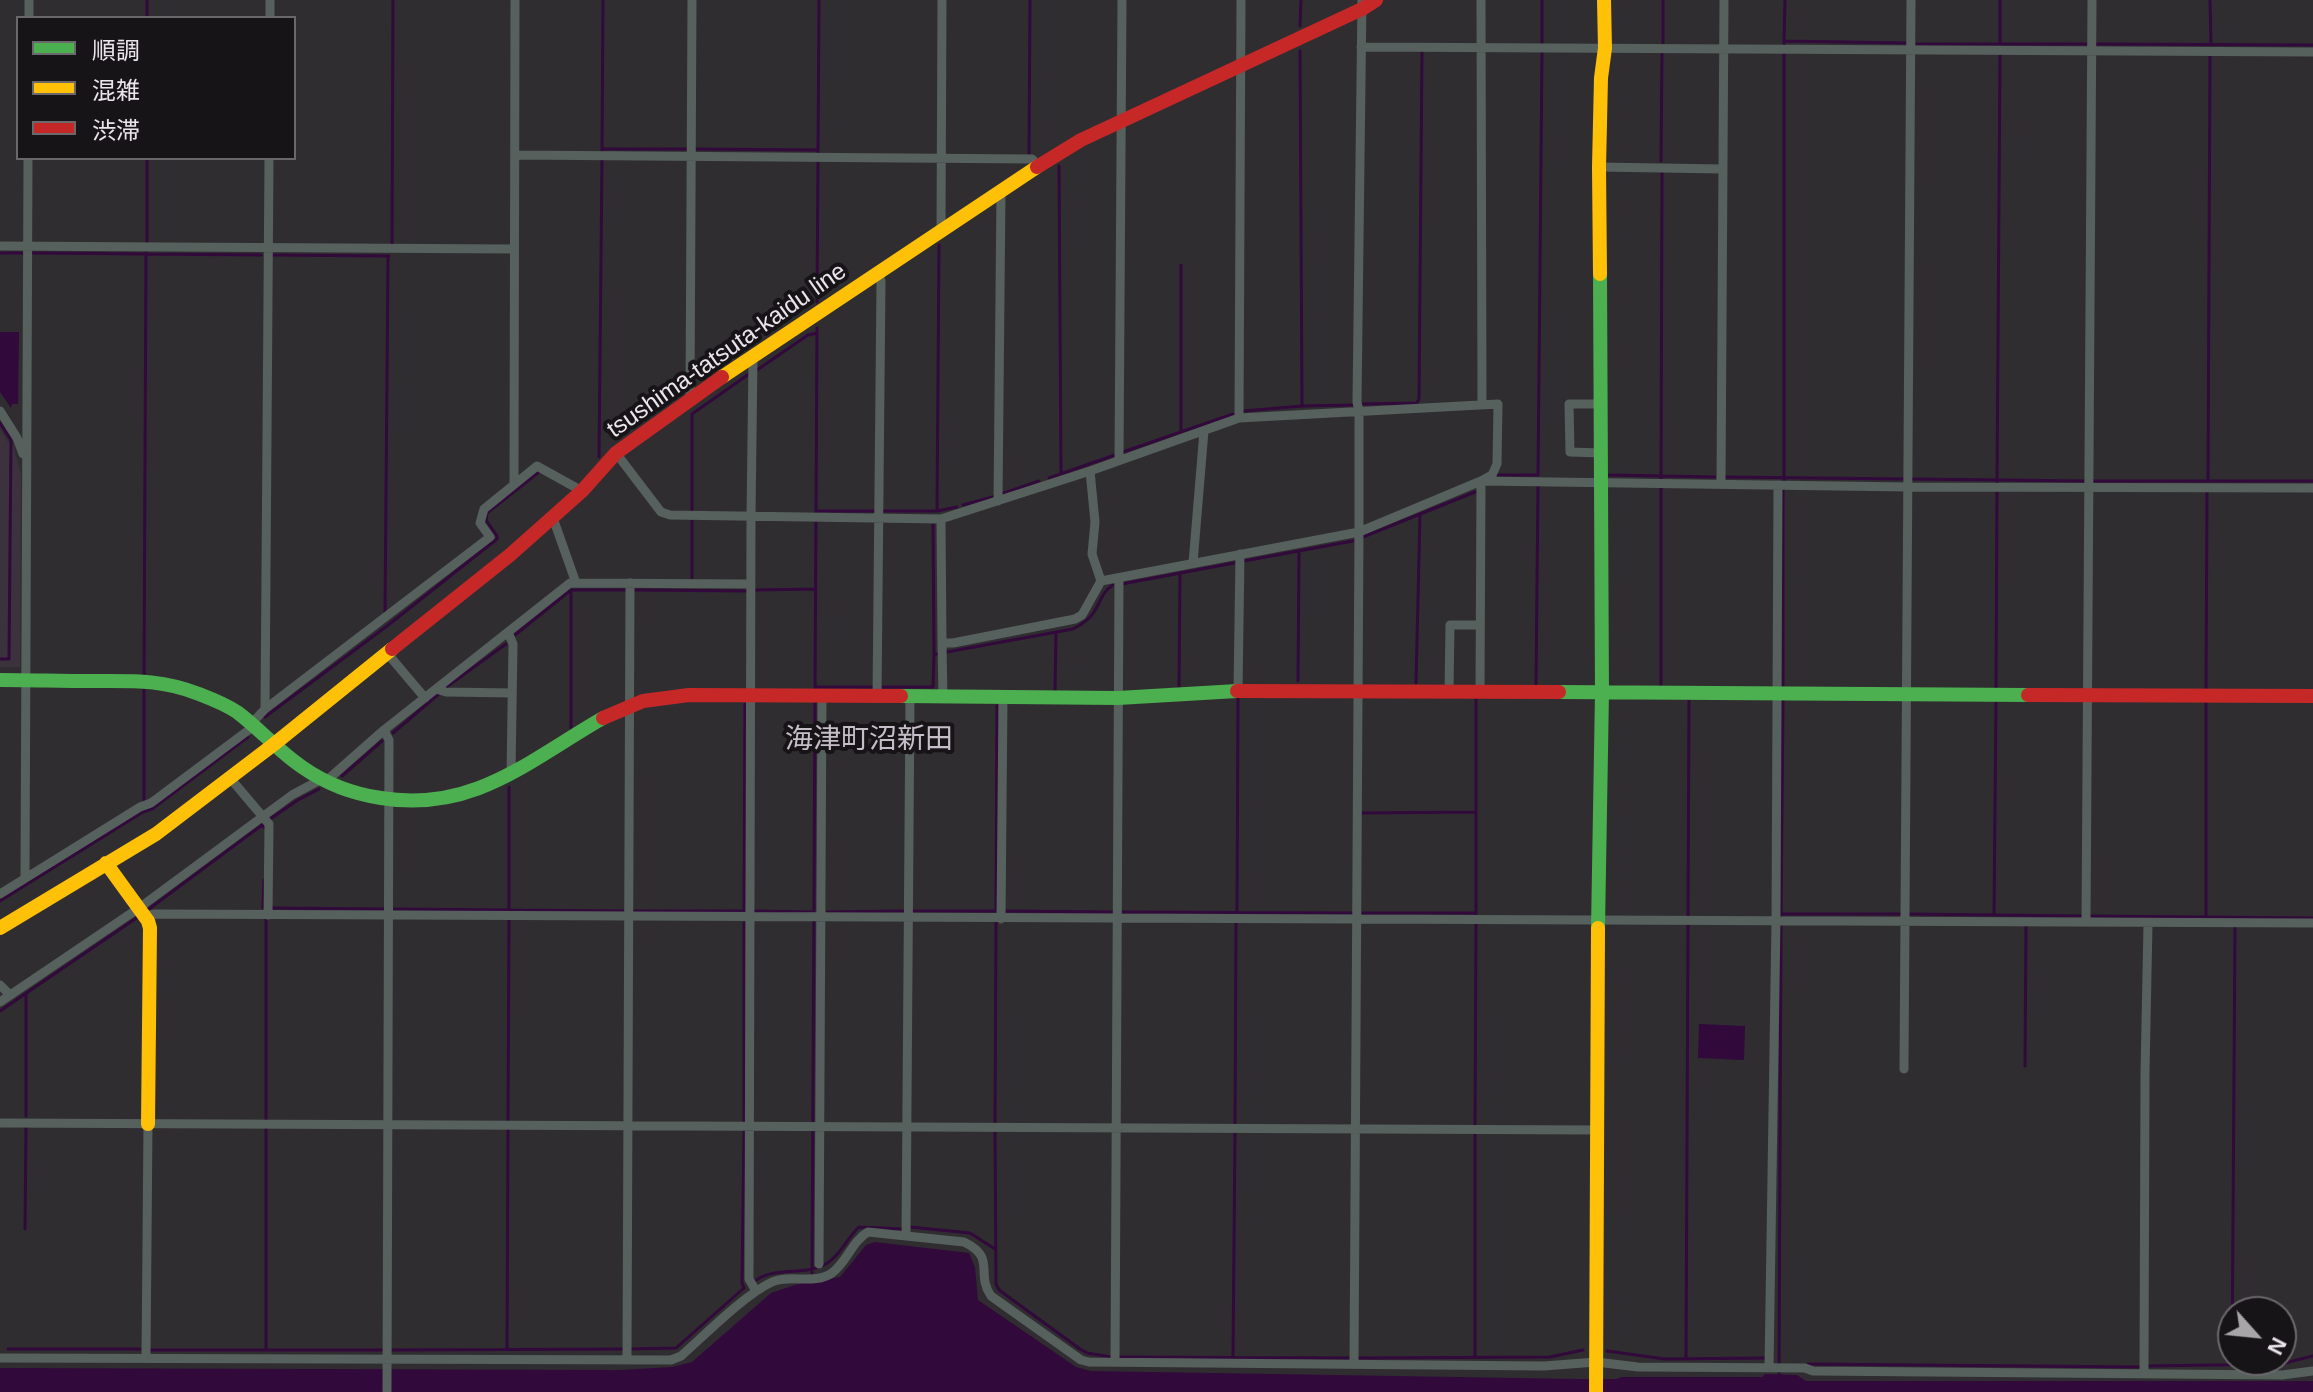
<!DOCTYPE html>
<html>
<head>
<meta charset="utf-8">
<style>
	body { margin:0 }
	#map { position:relative; width:2313px; height:1392px; overflow:hidden; background:#302d31; font-family:Helvetica,"Noto Sans JP",sans-serif }
	canvas { display:block }
	.legend { position:absolute; left:16px; top:16px; width:280px; height:144px; box-sizing:border-box; background:#171418; border:2px solid #6b686c; margin:0; padding:10px 14px; list-style:none; font-size:24px; color:#e9e5ea }
	.legend li { display:flex; align-items:center; gap:16px; height:40px }
	.legend b { width:40px; border:2px solid #6b686c }
	.north { position:absolute; left:2217px; top:1296px; width:80px; height:80px; box-sizing:border-box; background:#171418; border:2px solid #6b686c; border-radius:50%; rotate:117deg; font-size:22px; font-weight:700; line-height:32px; text-align:center; color:#e9e5ea }
	.north::after { content:''; display:block; margin:auto; width:28px; height:36px; background:#a8a5a9; clip-path:polygon(50% 0,100% 100%,50% 72%,0 100%) }
</style>
</head>
<body>
<div id="map">
<canvas width="2313" height="1392"></canvas>
<ul class="legend">
<li><b style="height:10px;background:#4caf50"></b>順調</li>
<li><b style="height:10px;background:#ffc107"></b>混雑</li>
<li><b style="height:10px;background:#c62828"></b>渋滞</li>
</ul>
<div class="north">N</div>
</div>
<script>
const c = document.querySelector('canvas').getContext('2d');
c.lineJoin = 'round';
function paint(path, color) {
  c.fillStyle = color;
  c.fill(path, 'evenodd');
}
function strokePath(path, color, width, dash) {
  c.strokeStyle = color;
  c.lineWidth = width;
  c.lineCap = dash ? 'butt' : 'round';
  c.setLineDash(dash || []);
  c.stroke(path);
}
function label(font, color, halo, rows, align = 'center') {
  c.font = font + ' Helvetica,"Noto Sans JP",sans-serif';
  c.lineWidth = 8;
  c.setLineDash([]);
  c.textBaseline = 'middle';
  c.strokeStyle = halo;
  c.fillStyle = color;
  for (const [text, x, y, turn = 0] of rows) {
    c.save();
    c.translate(x, y);
    c.rotate((+turn || 0) * Math.PI / 180);
    c.textAlign = isNaN(turn) ? turn : align;
    if (halo) c.strokeText(text, 0, 0);
    c.fillText(text, 0, 0);
    c.restore();
  }
}
paint(new Path2D(`
	M0 429 8 442 13 445 21 475 20 667H0Z`), '#3b323e');
paint(new Path2D(`
	M0 332H19L18 404H12L11 408 0 392Z
	M1699 1024 1745 1026 1744 1060 1698 1058Z
	M875 1242 969 1253 975 1267 978 1300 1076 1367 1091 1371 1577 1379H1616L1622 1377H1762L1765 1374 1797 1375 1806 1381H2313V1392H0V1368L620 1370 672 1367 692 1362 771 1293 798 1284 840 1277 866 1245Z`), '#31093b');
strokePath(new Path2D(`
	M147 0V18
	M1542 0V43
	M1663 0V43
	M2210 0 2211 44
	M1300 26 1301 0
	M1784 40 1785 0
	M2000 43V0
	M1917 44H2087
	M2095 44 2313 45
	M1784 45V41L1906 43
	M1300 51 1302 406
	M602 149H688
	M696 149 816 150
	M602 152 603 0
	M818 153 819 0
	M1029 153 1030 0
	M147 158V243
	M1661 161 1662 52
	M1059 166 1061 474
	M392 245 393 0
	M0 253H22
	M33 253 261 255
	M272 255 389 256
	M1181 265V432
	M817 302 818 159
	M757 370 808 335 817 333
	M1362 404 1417 403 1419 399 1422 51
	M1244 411 1302 406 1352 405
	M0 423 11 440 9 659H0
	M1123 452 1233 414
	M599 457 602 159
	M1498 475H1538L1542 51
	M1608 475 1715 477
	M1725 477 1905 479
	M1049 478 1115 455
	M1661 479 1662 173
	M1913 479 2085 481
	M1784 480V53
	M2093 481H2313
	M2208 481 2210 56
	M1997 483 2000 55
	M1001 494 1039 481
	M963 505 996 496
	M692 511V414L749 374
	M816 511H875
	M883 511H937L957 507
	M937 511 939 245
	M692 521V578
	M933 525 934 654
	M1363 537 1475 492
	M1244 561 1353 541
	M1122 584 1234 563
	M571 590V728
	M635 590 747 591
	M755 590 815 589
	M385 613 388 256
	M515 635 571 590H626
	M947 652 1073 629C1081 625 1089 620 1094 612 1101 601 1102 592 1113 585
	M144 675 146 253
	M1298 681 1299 551
	M1416 683 1420 514
	M1536 684 1538 486
	M1661 685V487
	M1783 686V489
	M817 687H873
	M881 687H933L934 654H938
	M1179 687 1180 573
	M445 688 506 644
	M1996 689 1997 490
	M2206 689 2207 491
	M1055 691 1056 632
	M815 692 817 328
	M265 717 387 626 497 539V536L486 520 487 513 539 472
	M393 733 440 693
	M342 776 382 741
	M509 787V912
	M144 801V690
	M1362 813 1475 812
	M270 819 298 800 319 789
	M0 901 143 812 152 809 248 737
	M263 908 264 880
	M271 908 383 909
	M149 909 262 825 265 828
	M394 909 624 911
	M634 911H744L745 704
	M754 911 814 912
	M912 911H997
	M996 911 997 706
	M1005 911 1113 912
	M1237 911 1238 699
	M827 912 904 911
	M1121 912 1353 913
	M1363 913H1476
	M1782 914H1902
	M1909 914 2082 916
	M1994 915 1996 701
	M1476 916V699
	M2091 916 2313 918
	M1688 917 1689 701
	M2206 917V701
	M1781 918 1783 700
	M0 1011 138 917
	M2025 1066 2026 925
	M26 1116V993
	M266 1120V919
	M508 1121 509 921
	M744 1122V923
	M995 1123 996 922
	M1235 1125 1236 923
	M1475 1125 1476 922
	M995 1132 996 1284 999 1290 1080 1349 1087 1353 1111 1357
	M910 1227 970 1233 995 1249
	M25 1229 26 1128
	M812 1276 815 700
	M755 1281C775 1266 802 1276 824 1265 839 1258 847 1238 859 1227L902 1229
	M8 1349H140
	M266 1349V1128
	M507 1349 508 1130
	M632 1349 676 1348 744 1288 742 1283 744 1131
	M150 1350H382
	M392 1350 622 1349
	M1607 1351 1665 1359 1764 1358
	M1233 1356 1235 1132
	M1119 1357 1349 1358
	M1475 1357V1133
	M1359 1358 1550 1357 1583 1350
	M1686 1358 1688 925
	M1808 1364 2140 1367
	M2232 1365 2235 928
	M2147 1366 2281 1364 2313 1356
	M1779 1377 1781 925`), '#31093b', 3);
strokePath(new Path2D(`
	M1481 0 1482 405
	M29 18V0
	M270 18V0
	M1361 47 2313 52
	M515 155 1032 159 1039 166
	M1599 167 1723 169
	M941 231 942 0
	M0 246 513 249
	M753 357 751 517 749 1279 756 1291
	M690 399 692 0
	M1602 404H1569L1570 452 1602 453
	M0 411 17 438 23 454
	M1239 418 1241 0
	M616 453 661 512 670 515 941 519 1090 471 1239 418 1498 404 1497 464 1492 475 1481 481 1480 692
	M1119 460 1122 0
	M1090 471 1095 522 1092 554 1101 581
	M514 484 515 0
	M1721 484 1724 0
	M998 501 1001 191
	M553 518 576 583
	M941 519 942 643
	M1193 563 1204 431
	M508 632 513 644 511 775
	M387 653 425 698
	M436 689 446 692 512 693
	M1238 691 1240 554
	M1449 692 1450 625H1480
	M877 698 881 281 879 273
	M943 698 942 643H953L1075 619 1082 615 1101 581 1359 532 1481 481 1908 487 2313 488
	M265 709 490 537 480 523 484 509 537 466 582 491
	M251 724 265 709 269 158
	M384 730 389 740 387 1392
	M230 778 269 824 268 915
	M325 782 384 730 570 583 751 584
	M25 878 28 158
	M0 894 140 807 151 803 254 726
	M145 916 155 914 2313 923
	M1001 919 1003 698
	M2086 922 2092 0
	M0 985 10 995
	M0 1002 139 908 292 795 320 780
	M1904 1069 1911 0
	M0 1123 1597 1130
	M906 1236 910 698
	M819 1264 822 697
	M0 1358 671 1360 681 1356C705 1335 744 1295 772 1282 790 1274 815 1285 832 1273 847 1262 852 1241 868 1232L964 1242C997 1258 975 1273 991 1296L1081 1360 1089 1362 1544 1366 1596 1362 1638 1367 1805 1368 1813 1371 2282 1375 2313 1371
	M146 1358 148 1124
	M627 1359 630 583
	M1115 1362 1119 578
	M1354 1364 1359 532V411L1357 402 1362 0
	M1769 1368 1776 921 1778 485
	M2144 1372 2145 1072 2148 924`), '#56605d', 9);
strokePath(new Path2D(`
	M0 680C30 680 61 681 91 681 131 681 161 679 199 694 212 699 225 704 237 712 260 729 278 751 302 767 325 783 353 794 381 798 473 813 528 761 603 718
	M1559 692 2028 695
	M901 696 1118 698 1237 691
	M1598 928 1602 693 1600 274`), '#4caf50', 14);
strokePath(new Path2D(`
	M1600 274 1599 167 1601 78 1605 48 1604 0
	M722 377 1037 167
	M106 863 148 921 150 928 148 1124
	M0 928 156 834 273 745 392 649
	M1596 1392 1598 928`), '#ffc107', 14);
strokePath(new Path2D(`
	M1037 167 1081 140 1362 9 1376 0
	M392 649 510 555 582 491 616 453 722 377
	M1237 691 1559 692
	M2028 695 2313 696
	M603 718 643 701 689 695 901 696`), '#c62828', 14);
label('24px', '#e9e5ea', '#171418', [
	["tsushima-tatsuta-kaidu line",727,351,-35]
]);
label('28px', '#c5bdc7', '#171418', [
	["海津町沼新田",869,740]
]);
</script>
</body>
</html>
